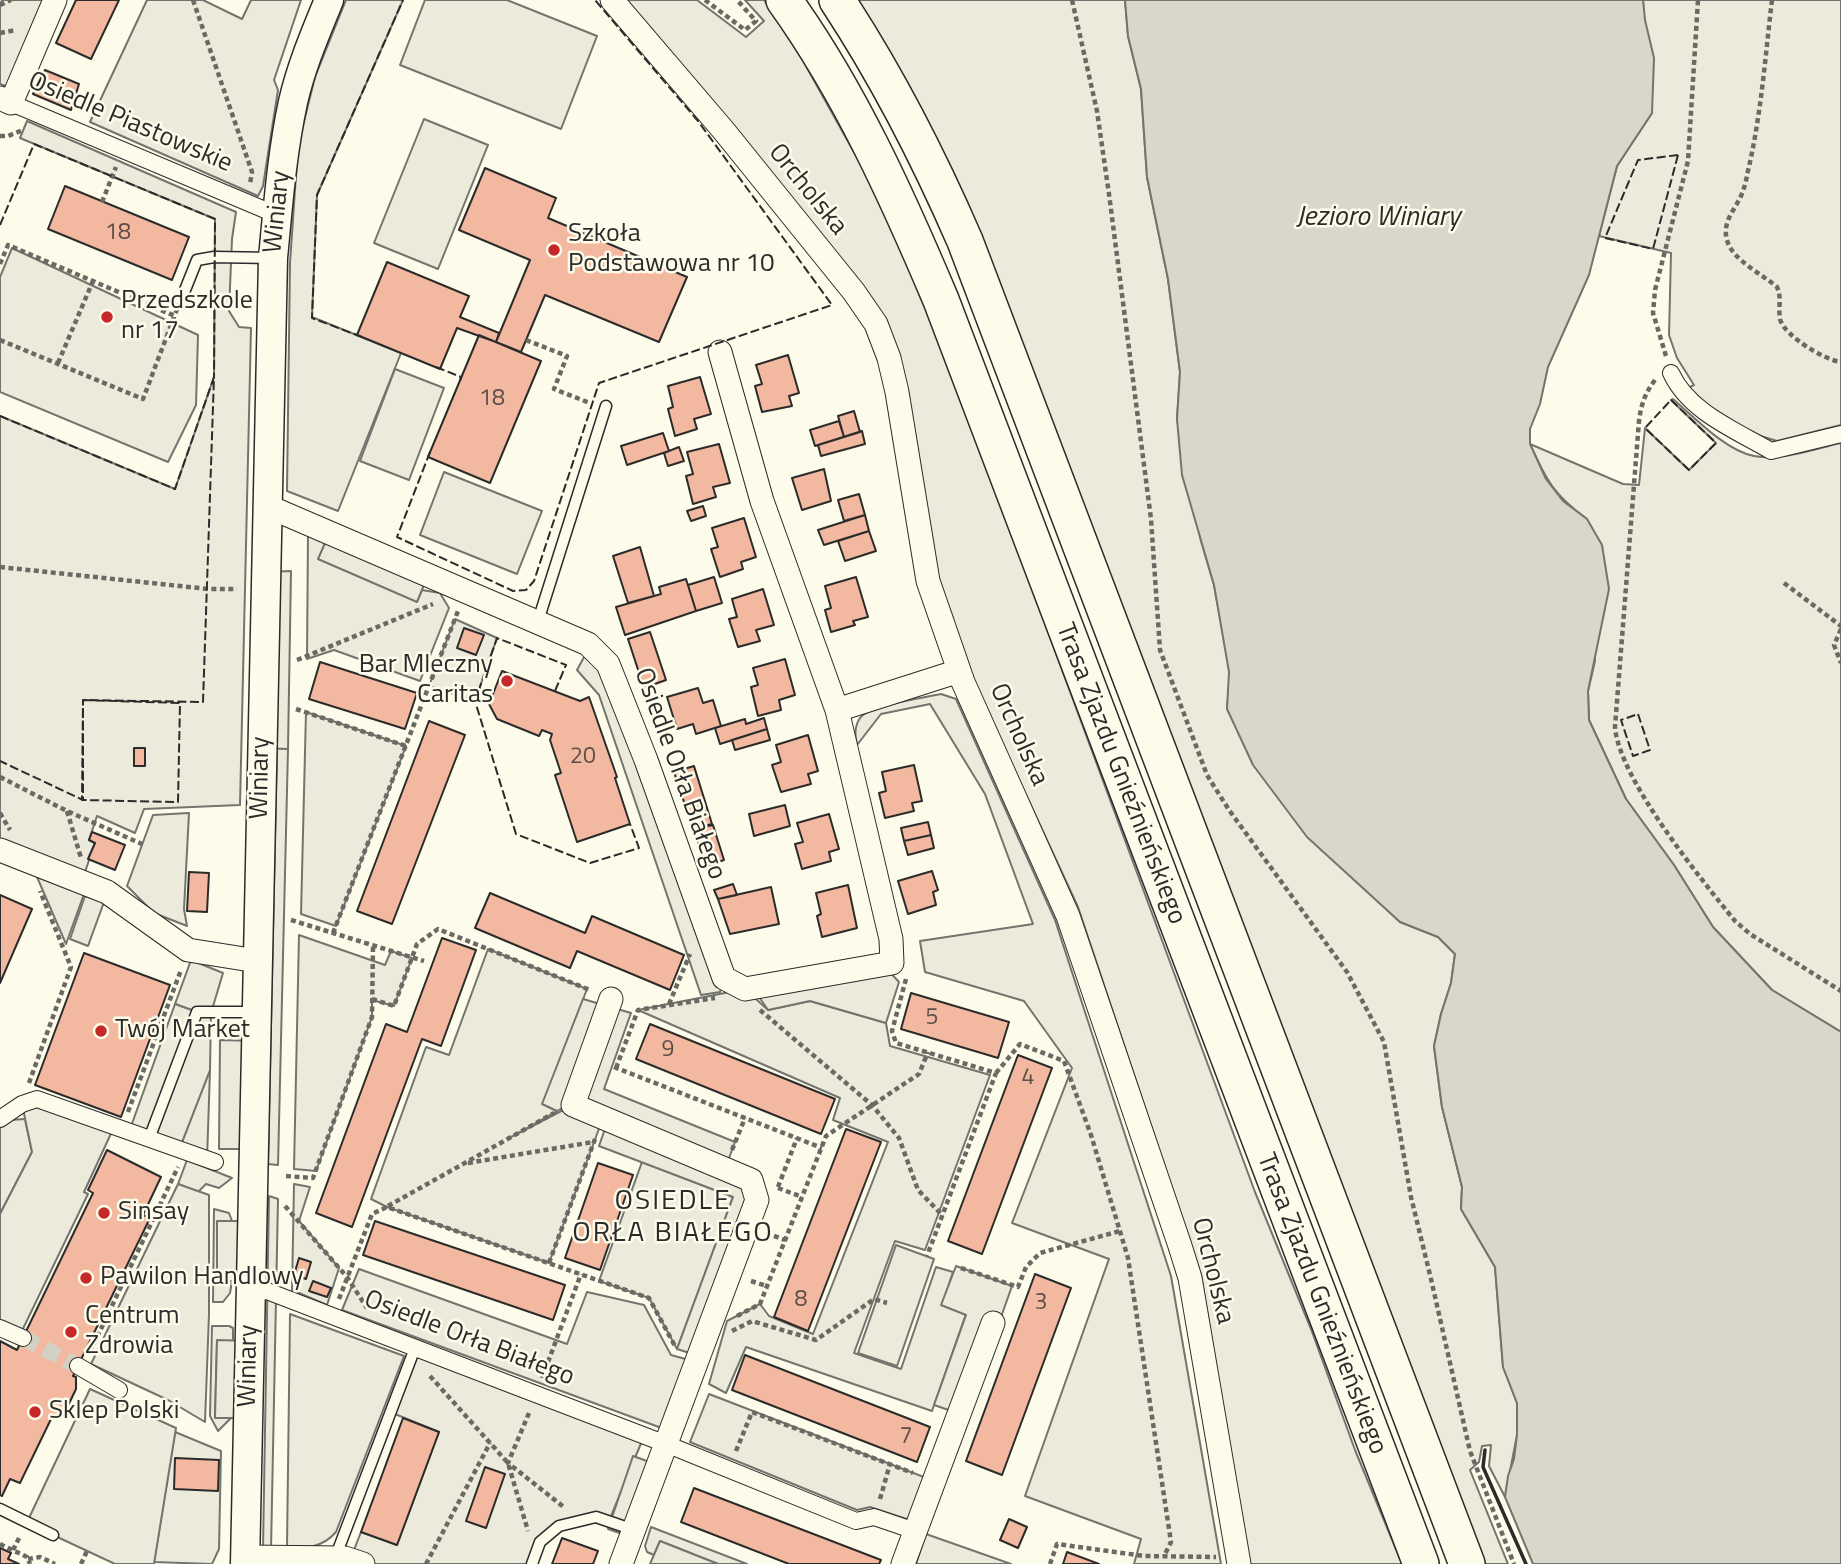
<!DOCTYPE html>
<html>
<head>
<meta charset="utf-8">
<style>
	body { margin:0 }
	canvas { display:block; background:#fdfbea }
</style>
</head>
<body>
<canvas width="1841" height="1564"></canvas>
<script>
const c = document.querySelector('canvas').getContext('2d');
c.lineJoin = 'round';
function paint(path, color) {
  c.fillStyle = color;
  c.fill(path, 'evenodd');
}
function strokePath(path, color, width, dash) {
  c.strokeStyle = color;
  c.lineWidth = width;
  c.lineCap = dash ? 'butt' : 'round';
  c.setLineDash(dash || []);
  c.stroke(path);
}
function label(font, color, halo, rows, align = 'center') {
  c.font = font + ' "Titillium Web",sans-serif';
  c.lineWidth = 5;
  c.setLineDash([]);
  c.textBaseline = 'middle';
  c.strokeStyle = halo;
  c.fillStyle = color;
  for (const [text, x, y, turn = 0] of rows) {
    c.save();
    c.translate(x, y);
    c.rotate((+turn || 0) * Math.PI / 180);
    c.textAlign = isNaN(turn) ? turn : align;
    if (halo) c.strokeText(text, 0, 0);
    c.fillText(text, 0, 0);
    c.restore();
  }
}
const green = new Path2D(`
	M2 0H45L8 87 0 84V5Z
	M147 0H203L242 19 251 0H301L274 80 278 90 263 186 258 196 90 122Z
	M346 0H403L317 195 312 317 401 353 338 511 287 491 290 263 298 146 315 77Z
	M425 0H507L597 36 561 129 400 65Z
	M623 0H697L746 37 764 21 745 0H764L802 59 865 172 901 243 963 402 1255 1192 1311 1329 1355 1450 1402 1564H1249L1201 1275 1078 907 971 676 950 620 953 618 938 580 898 357Z
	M858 0H1125L1128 36 1141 89 1147 177 1168 279 1180 372 1177 419 1201 541 1214 585 1230 672 1227 709 1321 850 1334 859 1400 922 1438 937 1455 954 1451 983 1441 1014 1434 1046 1442 1107 1462 1187 1461 1209 1495 1267 1503 1367 1517 1403V1435L1505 1497 1489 1466 1491 1445 1482 1446 1479 1462 1470 1470 1508 1564H1479L886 49Z
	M1643 0H1841V425L1777 441 1754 434 1684 390 1694 385 1677 358 1669 335 1671 253 1599 236 1617 166 1652 113Z
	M424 119 488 145 438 269 374 243Z
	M27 121 236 212 232 239 229 311 239 327 251 328 240 805 144 809 135 833 97 816 89 840 95 843 85 872 0 856V416L175 489 214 377 215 219 20 138Z
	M12 248 198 335 196 405 168 462 0 392V277Z
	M1673 399C1694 417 1726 451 1754 456 1782 461 1814 449 1841 443V1032L1772 990 1713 927 1674 865 1626 799 1589 720 1588 691 1595 661 1587 519C1554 495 1546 480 1530 444L1623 484 1639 485 1645 428 1689 470 1716 443 1671 400Z
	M308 533 326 540 319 559 417 601 422 590 440 593 449 608 420 681 334 650 307 659Z
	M455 619 497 638 475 701 429 686Z
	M941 694 956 699 1055 920 1171 1276 1221 1564H1134L1141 1539 1025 1496 1109 1259 1012 1223 1072 1068 1024 1001 925 972 920 941 1033 924 985 794 930 704 881 714 857 745C855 736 854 727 860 718 870 705 923 698 941 694Z
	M306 712 406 746 336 926 301 914Z
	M277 748 288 749 278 1165 268 1164Z
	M37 877 84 894 66 944Z
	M299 935 385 965 391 951 412 958 394 1006 372 1000V1017L316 1171 294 1169Z
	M488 949 587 989 543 1104 557 1111 511 1137 573 1105 603 1118 549 1263 387 1207 371 1199 426 1047 449 1055Z
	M191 960 223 973 211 1013 197 1012 175 1004Z
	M745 989 768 1010 810 1001 886 1023 890 1046 990 1075 925 1250 895 1241 854 1353 901 1369 936 1267 953 1272 942 1305 966 1314 932 1411 746 1347 726 1393 709 1384 727 1321 760 1304 769 1316 813 1334 888 1142 833 1120 840 1098 638 1010Z
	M210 1070 207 1160 179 1150Z
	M25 1119 32 1152 0 1214V1126L10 1120Z
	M187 1160 232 1178 219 1188 206 1184 198 1192 178 1184Z
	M642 1162 733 1197 677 1349 649 1298 599 1281Z
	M294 1184 310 1187 299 1221 339 1268 327 1305 292 1290Z
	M269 1196 278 1199 271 1550 263 1549Z
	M214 1209 229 1213 232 1221H218V1281H232L230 1293 223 1302H213Z
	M359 1269 567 1344 587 1292 644 1305 671 1355 689 1360 667 1430 342 1310Z
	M290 1314 404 1356 336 1532C322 1548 307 1548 287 1547Z
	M212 1326H229L233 1328V1341H217L215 1417 231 1418 218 1431 210 1416Z
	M415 1348 644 1436 609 1521 559 1526 540 1542 532 1564H363L350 1560 361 1532 397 1545 439 1432 390 1412Z
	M709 1394 934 1481 919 1523 870 1507 857 1510 690 1442Z
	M175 1432 221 1451 219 1549 212 1564 154 1562Z
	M651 1527 747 1564H718L660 1541 654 1555 647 1552 645 1546Z`);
paint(green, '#ecebdb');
strokePath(green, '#74746e', 2);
const parking = new Path2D(`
	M395 369 444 388 409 480 360 461Z
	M444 472 542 511 517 574 420 535Z
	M330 532 428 575 417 602 318 559Z
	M291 571 288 749 262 748 266 572Z
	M590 646 724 978 720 992 701 995 599 695 577 670Z
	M189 813 184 909 187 926 154 913 127 886 153 815Z
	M85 896 104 902 88 946 70 939Z
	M883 965 899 982 886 1023 810 1001 768 1010 753 988Z
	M583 999 631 1013 604 1089 735 1142 725 1169 751 1180 699 1356 677 1349 733 1197 599 1146 608 1120 566 1106 557 1111 542 1104Z
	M175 1004 197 1012 211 1013 210 1070 179 1150 129 1132Z
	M220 1040 256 1041 254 1149H219Z
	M25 1095 114 1127 84 1192 88 1194 19 1337 0 1335V1214L32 1152 22 1104Z
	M178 1184 209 1195V1314L205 1422 168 1400 91 1364Z
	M217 1221H252L251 1281H217Z
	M896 1245 934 1259 897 1366 858 1353Z
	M956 1266 1012 1286 966 1416 934 1405 966 1315 941 1305Z
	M217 1340 250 1341 248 1418H215Z
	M90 1389 176 1428 154 1564H115L53 1535 29 1518Z
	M633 1456 658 1465 631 1537 608 1529Z
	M926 1534 1011 1564H916Z
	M660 1541 718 1564H650Z`);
paint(parking, '#eceadb');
strokePath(parking, '#74746e', 2);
const water = new Path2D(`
	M1125 0H1643L1645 20 1654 58 1652 113 1617 166 1589 275 1548 367 1540 404 1530 429V444L1546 479 1563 501 1587 519 1602 545 1609 589 1588 691 1589 720 1626 799 1674 865 1713 927 1772 990 1841 1032V1564H1533L1505 1497 1508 1476 1514 1459 1517 1435V1403L1503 1367 1495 1267 1461 1209 1462 1187 1442 1107 1434 1046 1441 1014 1451 983 1455 954 1438 937 1400 922 1307 837 1253 765 1227 709 1229 672 1214 585 1182 475 1177 419 1180 372 1168 279 1147 177 1141 89 1128 36Z`);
paint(water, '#d8d7c9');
strokePath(water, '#74746e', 2);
const building = new Path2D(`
	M76 0H119L91 59 56 43Z
	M45 70 79 84 71 110 33 94Z
	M485 168 556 198 548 218 687 277 659 342 545 295 521 352 496 342 530 260 459 230Z
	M65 186 189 237 172 280 48 229Z
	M387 262 469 296 460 317 499 333 496 342 457 328 440 369 357 335Z
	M479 335 541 361 490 483 428 457Z
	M788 355 799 393 789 396 792 406 762 412 755 386 762 384 756 365Z
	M700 377 711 414 694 419 697 429 675 436 668 409 673 407 668 386Z
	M854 411 860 432 844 437 838 416Z
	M839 421 844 437 815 446 810 430Z
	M862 431 865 444 821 456 818 445Z
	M663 433 669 451 627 465 621 446Z
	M719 444 730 483 713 487 716 497 693 504 686 476 693 474 687 452Z
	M679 447 684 461 668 466 664 453Z
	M824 469 831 501 802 510 792 478Z
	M859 494 865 515 844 521 838 500Z
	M703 506 706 516 691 521 687 511Z
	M865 515 869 531 824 545 818 530Z
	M744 518 756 557 741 562 743 569 720 577 711 549 718 547 712 528Z
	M869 531 876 551 845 561 838 541Z
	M640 547 654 596 628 603 613 556Z
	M714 577 722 603 696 611 688 585Z
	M856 577 868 617 853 621 855 625 831 632 825 610 831 608 825 586Z
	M686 579 696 611 625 635 616 607 661 594 659 587Z
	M763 589 774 625 756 630 760 641 738 647 729 619 737 617 732 599Z
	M464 628 484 635 476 655 457 648Z
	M650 632 666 680 644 688 628 639Z
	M785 659 795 695 779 700 781 710 758 716 751 687 758 685 753 668Z
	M320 662 417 693 405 729 309 699Z
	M502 671 580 701 589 697 617 777 615 778 630 824 577 842 555 775 561 773 550 740 552 734 542 730 539 736 497 719 489 704Z
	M698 688 703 703 713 700 721 726 696 734 693 724 677 729 667 697Z
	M764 718 767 729 720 744 715 728 745 719 746 724Z
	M429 721 465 735 392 924 357 911Z
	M767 729 770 740 735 750 732 740Z
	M808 735 818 771 808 774 811 784 781 792 772 765 781 762 776 745Z
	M134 748H145V766H134Z
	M914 765 922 801 912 803 914 811 885 818 879 793 886 791 882 772Z
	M694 766 712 824 693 829 674 772Z
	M785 805 790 826 754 836 749 814Z
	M829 814 839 849 829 852 831 861 802 869 795 844 803 842 797 823Z
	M928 822 931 835 904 841 901 828Z
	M713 825 724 860 707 866 693 829Z
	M92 832 125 845 115 870 88 859 95 843 89 840Z
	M931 835 934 848 908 855 904 841Z
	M932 871 938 890 933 892 936 905 908 914 898 881Z
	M189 872 209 873 207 912 187 911Z
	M733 884 737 895 718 899 714 890Z
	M848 885 857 928 822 937 817 916 821 914 816 893Z
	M771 887 779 924 730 934 718 899Z
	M490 893 585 933 592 916 684 955 670 990 577 951 570 968 475 928Z
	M0 895 32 909 0 983Z
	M442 938 476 950 441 1046 422 1039 352 1227 316 1213 386 1024 407 1032Z
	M84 953 170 985 121 1117 35 1085Z
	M911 993 1009 1022 998 1058 901 1029Z
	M650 1024 835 1099 821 1134 636 1059Z
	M1018 1055 1052 1068 982 1254 948 1241Z
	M846 1129 881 1142 808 1331 774 1317Z
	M107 1150 161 1177 143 1215 150 1218 73 1376 76 1377V1389L65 1412 55 1419 52 1417 20 1483 10 1479 2 1496 0 1495V1341L17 1350 93 1193 88 1190Z
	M598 1163 633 1175 600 1270 565 1258Z
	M375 1221 565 1285 553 1320 363 1255Z
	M299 1258 311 1262 306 1279 294 1275Z
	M1035 1274 1071 1288 1002 1475 966 1461Z
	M313 1281 331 1288 327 1297 309 1291Z
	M745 1355 930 1427 917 1462 732 1390Z
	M403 1418 439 1432 397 1545 361 1532Z
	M175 1458 219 1460 218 1491 174 1489Z
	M485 1467 505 1474 486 1528 466 1521Z
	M694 1488 881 1560 879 1564H789L681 1522Z
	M1009 1519 1027 1527 1018 1548 1000 1540Z
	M562 1538 598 1551 593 1564H552Z
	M0 1548 11 1553 8 1559 19 1564H0Z
	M1067 1552 1099 1564H1063Z`);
paint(building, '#f2b8a0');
strokePath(building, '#2b2b2b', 2);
strokePath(new Path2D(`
	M23 1338 78 1366`), '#d3d1c4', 16, [16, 8]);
const service = new Path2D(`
	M185 290 197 260 214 257 273 258
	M538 621 606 406
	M149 1139 197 1012H255
	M0 1509 53 1535
	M335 1558 415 1348
	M532 1564 540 1542 559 1526 596 1517 634 1530`);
const pedestrian = new Path2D(`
	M11 103 277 215
	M1671 373C1689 412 1735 430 1771 451L1841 434
	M0 1119 22 1104 37 1099 215 1162
	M251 1292 267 1291 666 1444 856 1521 874 1517 915 1531
	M0 1328 23 1338
	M78 1366 119 1390`);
const minor = new Path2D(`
	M612 0 724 131 854 292 876 324 889 358 897 392 928 581 963 682 1068 916 1180 1246 1190 1278 1239 1564
	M0 98 11 103 55 0
	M267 506 588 644 608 664 646 760 724 978 745 989 892 963 891 939 837 710 762 501 720 352
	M837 710 959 671
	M0 850 107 892 188 950 257 961
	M611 999 573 1105 751 1180 757 1200 621 1564
	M245 1557 345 1558 363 1564
	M903 1564 993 1323`);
const tertiary = new Path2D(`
	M245 1564 273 258C278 206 282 153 293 102 301 67 315 34 329 0`);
const primary = new Path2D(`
	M784 0C850 92 897 196 941 300L1421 1564
	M837 0C887 76 929 158 965 241L1467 1564`);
strokePath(service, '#2b2b2b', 13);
strokePath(pedestrian, '#2b2b2b', 18);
strokePath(minor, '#2b2b2b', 25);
strokePath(tertiary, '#2b2b2b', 31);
strokePath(primary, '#2b2b2b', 38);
strokePath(new Path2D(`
	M193 0 252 172 250 184
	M705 0 745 30 756 21 737 0
	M1072 0 1097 111 1109 194 1151 519 1160 650 1207 775 1229 810 1347 972 1384 1042 1411 1197 1431 1279 1470 1451 1514 1564
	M1772 0C1765 58 1761 118 1747 175 1746 182 1744 189 1741 196 1734 211 1722 222 1727 240 1732 260 1762 274 1777 287 1782 298 1778 308 1780 319 1784 336 1825 360 1841 362
	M0 5 11 0
	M0 33 16 30
	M0 136H8L23 130
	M102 202 116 167
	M0 264 8 245 175 316
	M0 340 143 399 179 304
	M526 340 567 356 554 389 590 403
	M1666 356 1653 313 1655 290 1688 161 1698 0
	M58 363 93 281
	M1655 380C1645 393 1641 405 1639 421L1615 727C1619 779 1701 879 1735 921L1750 934 1841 991
	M0 567 208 589H237
	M1784 583 1841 626
	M1841 629 1834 645 1841 663
	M297 660 433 604
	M296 709 406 746
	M0 777 67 811 142 844
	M67 811 81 858
	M0 813 10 830
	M291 920 424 961
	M333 933 458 611
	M906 979 892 1031 896 1043 996 1073 927 1256
	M372 999 394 1006 417 944 438 929 590 990
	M669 1004 690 954
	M760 1010 872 1105 899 1138 918 1190 943 1216
	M614 1067 822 1148
	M616 1068 638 1010 715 998
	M996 1073 1020 1044 1064 1061 1091 1135 1128 1258 1171 1542 1164 1556
	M29 1083 71 967 40 891
	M128 1112 181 970
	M732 1150 745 1118
	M468 1163 593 1142
	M286 1176 313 1178 372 1017 373 945
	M778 1187 797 1138
	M778 1188 802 1197
	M285 1206 347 1277 367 1308
	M388 1206 554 1113
	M766 1233 785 1240
	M549 1263 595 1139
	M961 1268 1018 1287 1026 1267 1040 1253 1120 1231
	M751 1281 767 1286
	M339 1299 372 1214 387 1207 649 1298 676 1348
	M737 1316 760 1304 826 1136 919 1074 928 1052
	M732 1331 752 1321 816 1340 874 1299 887 1303
	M90 1352 178 1167
	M430 1376 508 1463 528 1531
	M542 1378 581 1274
	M529 1413 508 1463 565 1508
	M736 1451 752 1412 913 1473
	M880 1499 890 1464
	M0 1544 27 1557 30 1564
	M13 1550 20 1536
	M28 1559 40 1557 55 1564
	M81 1564 87 1551
	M426 1564 490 1443
	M1050 1564 1057 1544 1144 1556 1216 1557`), '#6a6964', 4.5, [5, 3.5]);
strokePath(service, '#fdfbea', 10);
strokePath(pedestrian, '#fdfbea', 16);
strokePath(minor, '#fdfbea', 23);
strokePath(tertiary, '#fdfbea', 28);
strokePath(primary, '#fdfbea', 35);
strokePath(new Path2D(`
	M1678 155 1653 249 1605 238 1638 160Z
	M0 225 34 144 215 219 214 378
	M362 337 312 318 317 195 403 0
	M436 367 461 377 460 381
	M1671 400 1716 443 1689 470 1645 428Z
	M0 416 175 489 214 377 203 702 83 700V800L0 761
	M430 452 397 537 513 591 526 590 534 581 599 383 832 305 698 121 595 0
	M555 691 566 665 497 638 475 701 516 834 590 863 639 848 630 824
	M83 700 180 703 178 802 82 800Z
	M1638 714 1650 750 1633 756 1621 720Z`), '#2b2b2b', 2, [9, 3.5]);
strokePath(new Path2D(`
	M1485 1450 1483 1467 1526 1564`), '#2b2b2b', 3.5);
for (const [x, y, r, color] of [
	[554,250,7,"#c62828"],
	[107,317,7,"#c62828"],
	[507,681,7,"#c62828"],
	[101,1031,7,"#c62828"],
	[104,1213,7,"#c62828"],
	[86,1278,7,"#c62828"],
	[71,1332,7,"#c62828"],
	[35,1412,7,"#c62828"]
]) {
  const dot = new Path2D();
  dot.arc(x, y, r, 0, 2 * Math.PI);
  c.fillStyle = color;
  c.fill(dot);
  strokePath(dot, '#fdfbea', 2.5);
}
label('23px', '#5d4e48', null, [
	["18",118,233],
	["18",492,399],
	["20",583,757],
	["5",932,1018],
	["9",668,1050],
	["4",1028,1078],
	["8",801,1300],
	["3",1041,1303],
	["7",906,1437]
]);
label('26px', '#2b2b2b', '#fdfbea', [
	["Osiedle Piastowskie",130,123,23],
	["Orcholska",807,190,51],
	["Winiary",278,212,-84],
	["Orcholska",1018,735,66],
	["Osiedle Orła Białego",679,774,70],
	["Trasa Zjazdu Gnieźnieńskiego",1120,774,69],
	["Winiary",261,778,-89],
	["Orcholska",1212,1271,76],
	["Trasa Zjazdu Gnieźnieńskiego",1321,1304,69],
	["Osiedle Orła Białego",469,1339,21],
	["Winiary",249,1366,-89]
]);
label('26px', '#2b2b2b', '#fdfbea', [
	["Szkoła",568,235],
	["Podstawowa nr 10",568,265],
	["Przedszkole",121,302],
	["nr 17",121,332],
	["Bar Mleczny",493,666,"right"],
	["Caritas",493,696,"right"],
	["Twój Market",115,1031],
	["Sinsay",118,1213],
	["Pawilon Handlowy",100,1278],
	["Centrum",85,1317],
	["Zdrowia",85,1347],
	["Sklep Polski",49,1412]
], 'left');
label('italic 28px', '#2b2b2b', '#fdfbea', [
	["Jezioro Winiary",1378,218]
]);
c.letterSpacing = '2px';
label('28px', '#2b2b2b', '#fdfbea', [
	["OSIEDLE",673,1202],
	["ORŁA BIAŁEGO",673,1234]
]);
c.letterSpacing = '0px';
</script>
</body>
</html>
